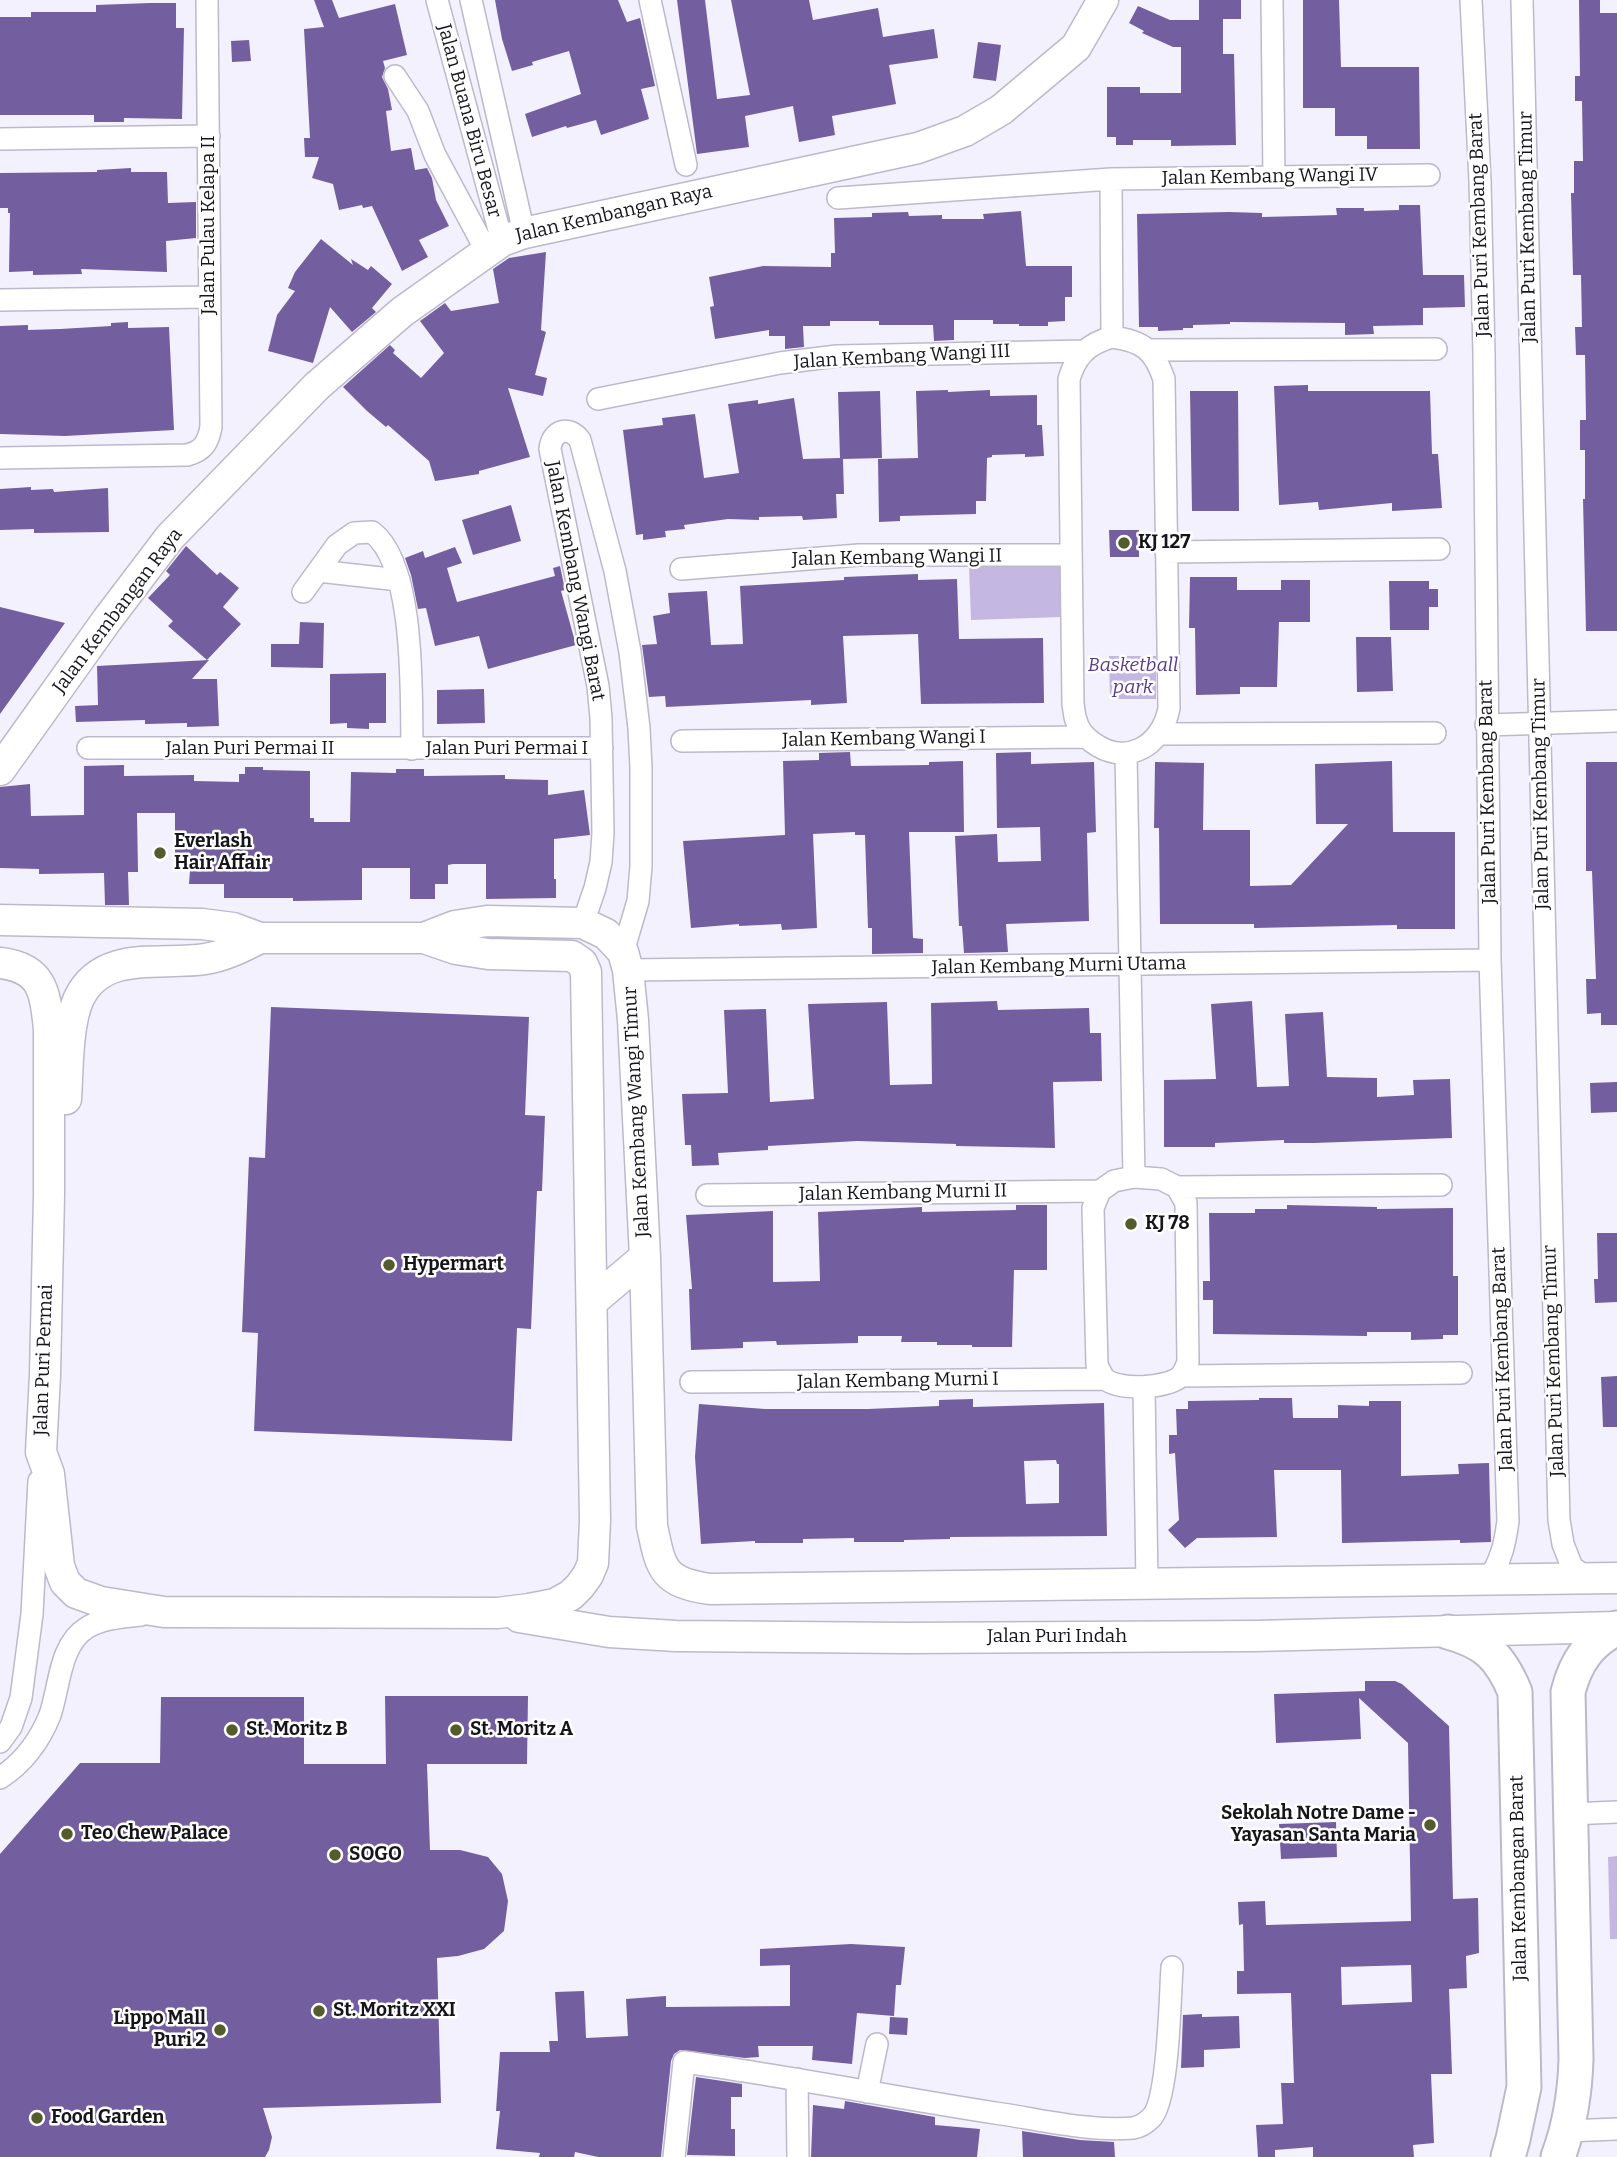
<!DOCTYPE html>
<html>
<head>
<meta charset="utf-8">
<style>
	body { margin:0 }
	canvas { display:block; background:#f4f1ff }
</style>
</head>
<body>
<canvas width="1617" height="2157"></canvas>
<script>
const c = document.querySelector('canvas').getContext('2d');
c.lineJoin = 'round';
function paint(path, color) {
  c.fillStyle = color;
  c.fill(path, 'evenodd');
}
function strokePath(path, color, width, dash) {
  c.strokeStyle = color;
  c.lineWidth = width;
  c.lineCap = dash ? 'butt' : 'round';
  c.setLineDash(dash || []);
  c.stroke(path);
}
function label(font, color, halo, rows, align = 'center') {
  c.font = font + ' Bitter,serif';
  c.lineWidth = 5;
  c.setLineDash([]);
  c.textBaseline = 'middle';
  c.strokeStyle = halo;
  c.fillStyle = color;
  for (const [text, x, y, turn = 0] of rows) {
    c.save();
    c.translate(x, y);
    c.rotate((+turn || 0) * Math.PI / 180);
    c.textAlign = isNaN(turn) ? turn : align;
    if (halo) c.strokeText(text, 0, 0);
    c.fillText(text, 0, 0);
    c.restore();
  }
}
paint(new Path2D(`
	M1060 562 1063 617 971 620 969 566Z
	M1109 656H1156V699H1110Z
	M1617 1856V1939H1610L1608 1857Z`), '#c4b8e3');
paint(new Path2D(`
	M314 0H332L339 18 395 4 407 55 383 61 385 68 382 77 388 89 392 110 386 111 391 151 411 148 415 170 427 168 432 178 436 200 449 226 419 240 428 257 402 271 372 206 363 208 362 205 339 210 333 184 312 178 319 157H305L304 138H310L304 29 324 27Z
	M495 0H618L627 22 640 18 655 86 641 89 649 119 601 135 596 120 567 128 566 126 532 137 525 114 581 94 569 51 532 62 533 65 512 71 502 39Z
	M677 0H705L717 99 750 95 731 0H809L813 20 878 8 883 37 934 29 938 58 889 65 896 104 832 116 835 135 799 142 793 106 745 116 749 147 697 154Z
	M1199 0H1241V19H1223V54H1234L1236 145 1171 146V140H1133V145H1116V137H1107V87H1140V93H1181V47H1173L1142 33 1144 31 1129 23 1138 6 1170 20H1199Z
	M1303 0H1339L1341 67H1419L1420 149H1367V136H1335V108H1303Z
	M1579 0H1600V13H1617V631H1586L1583 499H1585V450H1580V420H1586L1585 355H1576L1575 327H1582L1581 275H1573L1571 193H1574V161H1583L1582 101H1575V76H1580Z
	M150 3H176V28H184L182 119 124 118V122H94V115H0V17H31V12H96V5Z
	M249 40 251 61 232 62 231 41Z
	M978 42 1001 45 996 81 973 78Z
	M131 168V172H167L168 203 196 202V238L166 241 167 272 81 269 82 274 33 275V271L9 272 10 213H8V208H0V173L97 172V170Z
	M1399 205H1420L1423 275H1464L1465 307 1423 308V325L1373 326 1374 334 1345 335V323L1230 322V324L1193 325V328H1183V330L1158 331V327H1139L1137 214 1229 212 1262 213V217L1303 216 1337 215 1336 208H1364V211L1399 210Z
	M1021 211 1026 266H1072V297H1065V321L1048 322V326H1019V324H993V320H954V340L934 341 933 325H879V321H830V326H803L804 347 785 349V336H769V330L715 339 710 307 714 306 709 277 763 266 831 267V253H835L834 218 872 217V213L908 212 909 216 942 215V219H984L983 214Z
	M321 239 353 265 351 259 368 270 371 266 392 284 372 308 376 312 352 332 330 307 313 363 268 351 277 315 295 291 288 288 295 272Z
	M546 252 541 330 546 332 535 375 547 378 543 396 508 388 530 457 479 471V474L435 481 429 461 388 425 386 427 367 411 343 387 390 345 395 350 393 353 421 378 444 353 420 321 445 303 451 311 499 303 493 269 509 258Z
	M128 322V328L169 327 174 430 65 436 0 434V326L28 325V330L60 329 111 326V323Z
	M1308 385V391H1430L1432 454H1438L1442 508 1392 511V503L1319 510 1318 502 1279 505 1274 386Z
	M948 390V392L990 390V396L1037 395V425H1042L1044 456 1025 457V454L992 455V457L987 458 986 501H976V514L900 516V521L879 522 878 459 918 458 916 391Z
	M880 391 882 458 843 459 844 494H836L837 518 803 520 802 516 759 517V520L728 519 684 525 685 529 665 531 666 537 643 540V534L636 535 623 430 663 425 662 418 695 414 704 478 739 473 728 404 758 400V404L794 398 803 459 840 458 838 392Z
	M1190 391H1238L1239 511H1192Z
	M31 487V490L53 489 54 492 108 488 109 532 34 533V529L0 530V489Z
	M511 505 521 541 473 555 462 520Z
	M1109 530H1139V557H1110Z
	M186 546 217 575 220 572 239 588 223 607 241 624 207 660 168 626 173 621 148 598 170 575 166 571Z
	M455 547 462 563 447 568 457 602 555 576 553 568 560 566 565 590 561 591 576 645 488 669 479 636 435 646 426 608 418 609 411 575 405 558 423 551 425 558Z
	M918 574V580L957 579 959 639 1043 638 1044 703 921 704 918 634 843 636 847 703 811 705V700L666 707 665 696 649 697 642 645 657 644 653 616 670 613 668 593 707 591 711 645 743 644 740 586 844 580V577Z
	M1190 577H1237V590H1281V580H1310V622H1279L1277 687H1240V694L1196 695 1195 628H1189Z
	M1389 581H1429V589H1438V607H1429V630H1390Z
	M0 607 65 623 0 714Z
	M300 622 324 623 323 668 271 667V644H299Z
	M1356 637H1391L1393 691 1357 692Z
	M209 660 192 679H217L219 726 187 727V723L145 724V720L76 722 75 706 98 705 97 666Z
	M386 673V723H369V729L347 728V723L330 724V674Z
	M484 689 485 723 437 724V690Z
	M850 752 851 766 929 765V762L963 761 964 832H909L913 938 923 939V953L872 954V928H868L865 835H855V832L813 834 817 928 782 930 781 924 739 926V924L691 928 683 841 785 835 783 761 819 760V753Z
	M1031 752V764L1094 762 1096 832 1087 833 1089 921 1006 924 1008 952 964 953 962 926H959L955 836 997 834 998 862 1041 861 1040 827 997 828 996 753Z
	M1392 761 1393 832H1455V929H1397V925L1254 928V924H1160L1159 828H1154L1155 762 1204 763 1203 830H1250V886L1291 885 1348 824H1316L1315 764Z
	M1586 762H1617V1025H1601V1013L1587 1014 1586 979H1596L1592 871H1586Z
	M124 765V776L194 775V781L239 782V774H245V767H263V770L310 771V818H314V822H350L351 772 396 773V769H424V776L505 775V779L548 780V795L584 790 590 835 554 839V879H556V898L486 899V864H453L448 865V884H435V899H410V868H362V900L293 901V898H224V884H189L190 871H175V813H137L138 872H128L129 905H105L104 873 39 874V869L0 868V787L30 784 31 816 84 815V766Z
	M997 1001 998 1010 1089 1008 1090 1033H1101L1102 1081 1053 1082 1055 1148 956 1146V1144L857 1141 768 1146V1150L718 1153 719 1165 692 1166 691 1145H685L682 1094 728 1093 724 1010 766 1009 770 1102 814 1099 808 1004 887 1002 890 1085 932 1084 931 1003Z
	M1252 1001 1257 1087 1289 1086 1285 1014 1323 1012 1327 1077 1377 1078V1097L1414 1095 1413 1080 1450 1079 1452 1138 1314 1143H1284V1140L1215 1143V1147H1164V1080L1216 1079 1211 1004Z
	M271 1007 529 1017 525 1115 545 1116 542 1191H537L531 1329 517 1328 512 1441 254 1431 258 1333 242 1332 249 1157 265 1158Z
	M1617 1082V1112L1591 1113 1590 1083Z
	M1016 1205H1047V1270H1014L1012 1347H972V1345H937V1342H901L902 1336H858V1343L777 1345 776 1341 743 1342V1348L691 1350 689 1289H692L686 1215 773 1211V1282L820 1281 818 1212 922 1207V1212L1016 1210Z
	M1287 1205 1377 1207V1209L1453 1208V1276H1458V1335H1443V1339L1411 1340V1332H1367V1336L1213 1334V1300H1203V1281H1210L1209 1213H1255V1209H1287Z
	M1597 1233H1617V1302L1595 1303 1594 1279H1598Z
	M1617 1376V1427H1603L1601 1377Z
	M1259 1398H1292L1293 1418H1338V1405L1369 1406V1401H1401V1476L1459 1474 1458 1464 1489 1463 1491 1542 1460 1543V1540L1342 1543 1341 1470H1274L1277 1537 1197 1538 1185 1548 1168 1530 1179 1520 1175 1453 1169 1454V1435H1177L1176 1409H1188V1401L1259 1400Z
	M973 1399V1407L1104 1403 1107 1536 950 1537V1539L904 1540V1542H854V1538L803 1539V1543H755V1541L701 1544 695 1457 699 1404 765 1409H868L939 1406V1400ZM1056 1460 1057 1464H1059V1503L1026 1504 1024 1461Z
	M1365 1681H1395L1402 1684 1449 1726 1453 1899 1478 1898 1479 1953 1466 1956 1467 1988 1449 1989 1452 2074H1431L1434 2143 1413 2145 1414 2157H1313V2147L1275 2150V2157H1258L1256 2125 1283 2124 1281 2083H1294L1291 1993 1237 1994V1971H1244L1243 1924 1239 1925 1238 1902 1265 1901 1266 1925 1411 1921 1408 1743 1359 1698 1361 1739 1276 1743 1274 1694 1365 1691ZM1411 1965 1412 2002 1342 2005 1341 1967Z
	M385 1696H528L527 1764H427L430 1850H460L488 1857 502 1874 508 1901 504 1931 484 1949 458 1956 437 1958 441 2103 263 2108 272 2137 269 2150 265 2157H0V1854L80 1763H160L161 1697H304V1764H386Z
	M1336 1822 1337 1857 1281 1859 1279 1824Z
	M851 1944 905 1947 901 1985H896L894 2016 857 2013 852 2064 812 2060 813 2046H758L759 2057 745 2058 680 2050 674 2054 671 2061 661 2157H598L575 2152 574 2157H539L540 2153 496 2149 500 2111H496L500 2052H550L549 2041H558L555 1992 584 1991 586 2038 628 2036 626 1999 666 1996V2007L790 2006V1965L760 1966V1949Z
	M1202 2014V2017L1239 2016 1240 2048 1204 2050V2067L1181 2068 1183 2015Z
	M890 2017 908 2018 907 2035 889 2034Z
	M696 2077 742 2084V2097H731V2129H735V2156L687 2155Z
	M845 2101 935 2117V2125L980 2129 977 2157H811L813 2105 844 2109Z
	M1022 2131 1080 2140 1114 2142 1115 2157H1023Z`), '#735f9f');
const street = new Path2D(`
	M437 0 502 241
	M471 0 524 233
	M650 0 686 165
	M1272 0 1274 177
	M1471 0 1480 181 1484 354 1490 960 1508 1521C1505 1544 1501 1561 1488 1580
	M1522 0C1535 507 1542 1014 1559 1520L1563 1544 1572 1567 1587 1578
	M395 76 418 111 435 155 487 252
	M0 139 209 136
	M1111 179 1112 337
	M838 198 1111 179 1429 175
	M0 300 209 297
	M1112 337C1143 341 1154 350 1164 379L1169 708C1162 747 1125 767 1092 742 1085 737 1078 729 1076 720 1074 715 1074 709 1073 704L1069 379C1076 355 1088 344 1112 337Z
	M1149 350 1436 349
	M598 399 780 363 837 356 1083 351
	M0 458 187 455C203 451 208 443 211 427L207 0
	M1166 552 1439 549
	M681 569 859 555H1071
	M318 571 399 580
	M303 592 337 545 354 533 372 532C416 565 411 697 412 749
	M1486 725 1617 721
	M1160 734 1435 733
	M682 741 1085 737
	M88 748H602
	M1126 754 1134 1177
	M583 923 595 888 601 862 603 833 601 718 598 686 550 449C552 430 569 425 580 440L615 571 630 652 639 728 641 768V866L638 901 623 952
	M628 970 1490 960
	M1177 1187 1186 1203 1188 1362C1186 1367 1184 1373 1180 1377 1166 1388 1120 1391 1105 1379 1102 1376 1099 1369 1097 1365L1093 1208 1100 1191 1114 1181 1134 1177 1161 1179 1177 1187 1441 1185
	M707 1195 1100 1191
	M1182 1376 1461 1373
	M691 1382 1105 1379
	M1144 1387 1147 1584
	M0 1742 11 1727 21 1698 32 1614 39 1481
	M0 1778C23 1763 40 1740 50 1715 60 1686 59 1644 88 1627 104 1618 124 1617 141 1615
	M1569 1814 1617 1812
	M797 2079 798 2157
	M867 2092 877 2044
	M1567 2131 1617 2129
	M674 2157 684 2062C788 2076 891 2097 995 2113 1039 2119 1088 2132 1133 2128 1140 2127 1146 2123 1151 2118 1169 2101 1170 1995 1172 1967`);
const secondary = new Path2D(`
	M0 770 107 620 170 537 317 386 402 312 502 241 524 233 918 148 965 131 1001 110 1076 47 1103 0
	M0 920 202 924 233 928 260 938H424L456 949 488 954 572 956 582 963 586 972 595 1521 593 1563 588 1575 580 1586 571 1595 555 1604 529 1609 498 1613 164 1612 101 1602 76 1593 65 1582 59 1566 49 1474 41 1452 45 1375 49 1195V1029C45 992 43 968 0 963
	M424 938 455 926 487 921 583 923 606 934 623 952 628 970 633 1020 645 1257 652 1526C661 1570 663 1582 710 1589L1617 1578
	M66 1099C68 1070 67 1024 79 998 103 949 161 966 205 959 225 956 242 947 260 938
	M593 1301 645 1257
	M519 1617 609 1632 676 1636 906 1638 1255 1636 1617 1627`);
const primary = new Path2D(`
	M1448 1632C1485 1642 1500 1656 1515 1692L1524 2087 1513 2139 1508 2157
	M1558 2157C1570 2125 1575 2094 1576 2059L1568 1692C1576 1661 1589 1643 1617 1628`);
strokePath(street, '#bdb9ca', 24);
strokePath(secondary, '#bdb9ca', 33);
strokePath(primary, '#bdb9ca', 37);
strokePath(street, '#fff', 21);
strokePath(secondary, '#fff', 30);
strokePath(primary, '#fff', 33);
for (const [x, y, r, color] of [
	[1124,543,7,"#545c2b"],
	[160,853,7,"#545c2b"],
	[1131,1224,7,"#545c2b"],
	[389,1265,7,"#545c2b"],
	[232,1730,7,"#545c2b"],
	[456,1730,7,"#545c2b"],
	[1430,1825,7,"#545c2b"],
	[67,1834,7,"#545c2b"],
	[335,1855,7,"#545c2b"],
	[319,2011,7,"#545c2b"],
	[220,2030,7,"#545c2b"],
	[37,2118,7,"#545c2b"]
]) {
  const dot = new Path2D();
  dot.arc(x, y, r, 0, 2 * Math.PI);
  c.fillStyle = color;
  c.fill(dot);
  strokePath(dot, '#fff', 2.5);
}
label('19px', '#16151b', '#fff', [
	["Jalan Buana Biru Besar",469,121,75],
	["Jalan Kembang Wangi IV",1270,177,-1],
	["Jalan Kembangan Raya",614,214,-13],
	["Jalan Pulau Kelapa II",209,225,-90],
	["Jalan Puri Kembang Barat",1480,225,-92],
	["Jalan Puri Kembang Timur",1528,227,-91],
	["Jalan Kembang Wangi III",902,357,-3],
	["Jalan Kembang Wangi II",897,558,-1],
	["Jalan Kembang Wangi Barat",575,581,79],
	["Jalan Kembangan Raya",118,611,-53],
	["Jalan Kembang Wangi I",884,739,-1],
	["Jalan Puri Permai II",250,749],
	["Jalan Puri Permai I",507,749],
	["Jalan Puri Kembang Barat",1488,792,-91],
	["Jalan Puri Kembang Timur",1541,794,-91],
	["Jalan Kembang Murni Utama",1059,966,-1],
	["Jalan Kembang Wangi Timur",637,1112,-93],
	["Jalan Kembang Murni II",903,1193,-1],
	["Jalan Puri Kembang Barat",1503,1359,-92],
	["Jalan Puri Permai",44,1360,-88],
	["Jalan Puri Kembang Timur",1554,1361,-92],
	["Jalan Kembang Murni I",898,1381,-1],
	["Jalan Puri Indah",1057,1637],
	["Jalan Kembangan Barat",1519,1878,-91]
]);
label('bold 19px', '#16151b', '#fff', [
	["KJ 127",1138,543],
	["Everlash",174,842],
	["Hair Affair",174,864],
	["KJ 78",1145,1224],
	["Hypermart",403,1265],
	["St. Moritz B",246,1730],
	["St. Moritz A",470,1730],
	["Sekolah Notre Dame -",1416,1814,"right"],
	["Yayasan Santa Maria",1416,1836,"right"],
	["Teo Chew Palace",81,1834],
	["SOGO",349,1855],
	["St. Moritz XXI",333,2011],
	["Lippo Mall",206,2019,"right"],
	["Puri 2",206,2041,"right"],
	["Food Garden",51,2118]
], 'left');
label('italic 19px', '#583b8c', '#fff', [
	["Basketball",1133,666],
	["park",1133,688]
]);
</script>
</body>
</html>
